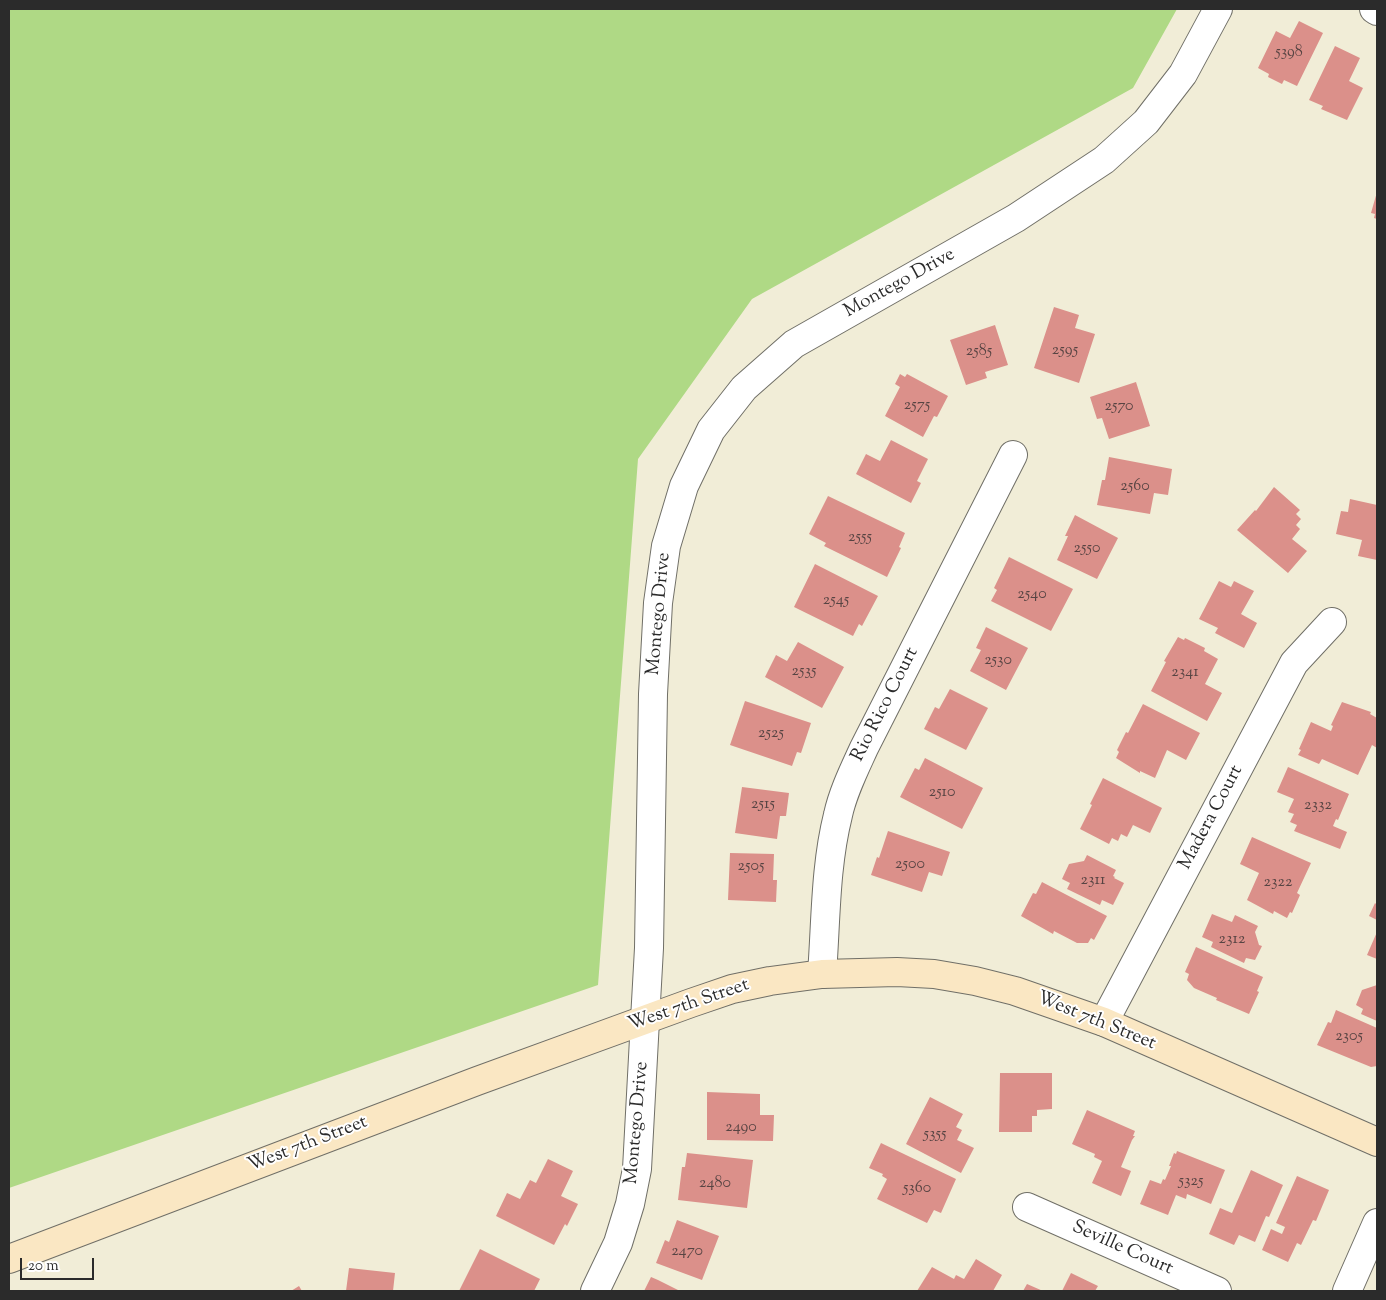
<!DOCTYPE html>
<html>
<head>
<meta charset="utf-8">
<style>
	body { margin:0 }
	#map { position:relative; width:1386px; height:1300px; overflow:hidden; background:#f1edd7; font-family:"Sorts Mill Goudy",serif }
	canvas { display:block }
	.frame { position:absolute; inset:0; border:10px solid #2b2b2b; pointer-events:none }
	.scale { position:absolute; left:20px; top:1258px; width:74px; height:22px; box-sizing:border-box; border:2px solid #2b2b2b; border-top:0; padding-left:6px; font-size:15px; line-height:18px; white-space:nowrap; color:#2b2b2b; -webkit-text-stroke:4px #fff; paint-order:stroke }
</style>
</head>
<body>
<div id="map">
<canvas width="1386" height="1300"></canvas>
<div class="frame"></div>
<div class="scale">20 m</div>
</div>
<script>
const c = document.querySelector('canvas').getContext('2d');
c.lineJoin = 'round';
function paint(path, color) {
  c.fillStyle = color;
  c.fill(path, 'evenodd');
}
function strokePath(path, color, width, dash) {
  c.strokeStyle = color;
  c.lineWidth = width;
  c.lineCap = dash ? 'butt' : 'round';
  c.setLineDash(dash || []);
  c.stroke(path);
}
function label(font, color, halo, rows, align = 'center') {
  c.font = font + ' "Sorts Mill Goudy",serif';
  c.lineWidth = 4;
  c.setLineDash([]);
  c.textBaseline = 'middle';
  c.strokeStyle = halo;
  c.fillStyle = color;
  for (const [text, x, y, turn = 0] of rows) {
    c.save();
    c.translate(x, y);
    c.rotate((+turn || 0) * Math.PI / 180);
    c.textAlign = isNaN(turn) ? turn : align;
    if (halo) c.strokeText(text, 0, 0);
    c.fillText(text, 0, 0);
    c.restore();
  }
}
paint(new Path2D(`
	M9 9H1177L1133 88 752 299 638 459 598 985 9 1188Z`), '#afd985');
paint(new Path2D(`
	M1299 21 1323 33 1297 86 1284 80 1282 84 1268 77 1269 74 1258 68 1276 31 1290 38Z
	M1335 46 1360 58 1349 81 1363 88 1347 120 1321 109 1323 106 1309 100Z
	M1377 192V219L1374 218 1375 214 1371 213Z
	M1054 307 1079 315 1075 328 1095 334 1079 383 1034 368Z
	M995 325 1008 365 985 372 987 378 966 385 950 340Z
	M900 374 905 377 907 374 948 396 937 417 934 416 923 437 885 416 900 387 895 384Z
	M1136 382 1150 426 1109 439 1102 418 1097 419 1090 397Z
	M891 440 928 459 917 481 921 483 911 503 856 474 866 454 880 461Z
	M1109 457 1172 469 1168 495 1154 493 1150 514 1097 505 1102 480H1105Z
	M1274 487 1300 510 1296 514 1301 519 1296 525 1300 529 1292 539 1307 551 1288 573 1237 530 1255 510 1256 511Z
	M828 496 905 533 899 547 901 548 887 577 824 546 826 543 809 534Z
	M1350 499 1377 505V560L1358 556 1362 540 1336 534 1341 511 1348 512Z
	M1075 515 1118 538 1097 579 1057 560 1068 536H1065Z
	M1009 557 1073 589 1051 631 991 601 997 590 994 588Z
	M815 564 878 596 862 626 859 624 853 636 794 607Z
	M1219 581 1231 587 1234 581 1254 591 1241 614 1257 623 1244 648 1215 633 1218 628 1199 619Z
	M986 627 1028 648 1006 690 970 671 981 650 976 648Z
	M1178 637 1184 640 1185 638 1205 648 1204 651 1218 659 1205 684 1222 693 1207 721 1151 691 1166 662 1164 661Z
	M798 642 844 667 822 708 765 677 776 655 787 661Z
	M950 689 988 708 966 750 924 729 935 707 939 709Z
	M745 701 811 723 801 753 797 752 792 766 730 745Z
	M1342 702 1371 712 1370 714 1377 718V748L1372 745 1358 775 1322 759 1319 764 1298 755 1301 750 1299 749 1311 722 1331 731 1333 726 1331 725Z
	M1143 704 1200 733 1186 760 1167 750 1155 778 1140 771V773L1116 758 1119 752 1117 750 1126 732 1128 733Z
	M925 758 983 788 962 829 900 797 915 768 919 770Z
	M1288 767 1349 794 1338 820 1336 819 1333 826 1347 832 1340 849 1294 831 1297 825 1290 822 1294 814 1288 812 1294 799 1277 792Z
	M1103 778 1162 808 1150 833 1133 825 1127 837 1121 834 1118 841 1112 838 1109 844 1080 829 1092 805 1090 804Z
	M742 787 789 793 786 816H780L777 839 735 833Z
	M888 831 950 852 942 876 929 872 922 892 871 875 877 857 879 858Z
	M1252 837 1311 863 1297 893 1300 895 1292 913 1290 912 1287 918 1274 911 1273 914 1247 900 1259 873 1240 864Z
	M730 853 774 854 773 880H777L776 902 728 900Z
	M1087 855 1116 870 1113 876 1115 877 1114 878 1124 883 1113 905 1102 900 1100 905 1067 889 1070 883 1062 879 1069 864 1084 861Z
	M1042 882 1107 916 1094 940 1091 938 1088 943H1077L1054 931 1053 934 1021 916 1033 893 1036 894Z
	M1375 903 1377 905V920L1369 916Z
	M1212 914 1232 922 1235 915 1258 926 1255 932 1259 945 1262 946 1255 960 1246 958 1244 963 1211 947 1213 942 1202 937Z
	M1377 932V959L1367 955Z
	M1196 947 1263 977 1257 991 1259 992 1249 1014 1216 1000 1217 998 1194 988 1187 980 1189 974 1185 972Z
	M1377 985V1021L1361 1014 1363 1009 1356 1005 1362 990Z
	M1336 1010 1377 1028V1066L1371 1067 1317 1045 1328 1022 1331 1023Z
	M1000 1073H1052V1109L1037 1110V1116H1032V1132H999Z
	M707 1092 760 1094V1115H774L773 1141 707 1140Z
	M930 1097 963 1114 956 1127 962 1130 957 1140 974 1148 961 1173 906 1144Z
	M1087 1110 1135 1131 1133 1136H1135L1132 1140 1121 1167 1131 1171 1121 1196 1092 1183 1102 1161 1094 1157 1095 1154 1072 1144Z
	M881 1143 956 1179 941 1213 934 1210 927 1223 877 1199 887 1179 882 1176 883 1174 869 1168Z
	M1177 1151 1225 1170 1211 1204 1187 1194 1186 1199 1176 1195 1168 1215 1140 1204 1150 1180 1161 1184 1163 1179 1165 1180 1171 1166H1169L1174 1153 1176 1154Z
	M687 1153 753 1160 747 1208 678 1200 682 1167H685Z
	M548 1159 573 1171 561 1196 578 1204 567 1226 565 1224 554 1245 496 1216 507 1193 520 1199 530 1180 536 1183Z
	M1251 1170 1283 1185 1269 1217 1266 1216 1255 1242 1239 1235 1234 1245 1209 1234 1220 1208 1232 1213Z
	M1297 1176 1329 1190 1316 1221 1313 1220 1301 1245 1297 1243 1288 1262 1262 1250 1271 1229 1282 1234 1285 1227 1276 1223Z
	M677 1220 719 1236 702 1280 656 1263 665 1240 669 1242Z
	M480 1249 540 1279 534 1291H459Z
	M976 1259 1002 1275 993 1291H917L932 1267 954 1279 956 1275 964 1279Z
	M349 1268 395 1273 393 1291H346Z
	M1071 1273 1098 1286 1095 1291H1062Z
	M651 1277 658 1280 680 1291H644Z
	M1027 1284 1043 1291H1023Z
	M299 1286 302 1291H291Z`), '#db908a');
const minor = new Path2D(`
	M1374 9 1377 11
	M822 974C826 921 825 867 838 815 843 792 854 770 864 748L1013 455
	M1104 1022 1294 663 1332 622
	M1027 1207 1217 1291
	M595 1291 618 1243 630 1204 637 1169 645 1020
	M1347 1291 1377 1223`);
const tertiary = new Path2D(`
	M645 1020 649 948 653 694 658 603 666 546 684 486 711 430 744 388 794 344 1016 218 1104 160 1146 122 1183 74 1218 9`);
const secondary = new Path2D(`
	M9 1259 477 1081 691 1003 732 989 770 981 822 974 897 972 934 974 975 981 1015 991 1104 1022 1377 1142`);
strokePath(minor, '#706f67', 30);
strokePath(tertiary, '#706f67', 30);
strokePath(secondary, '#706f67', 30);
strokePath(minor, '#fff', 28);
strokePath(tertiary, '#fff', 28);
strokePath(secondary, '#fae7c3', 28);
label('16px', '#574443', null, [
	["5398",1289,53],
	["2595",1065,351],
	["2585",979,352],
	["2575",917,406],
	["2570",1119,407],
	["2560",1135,487],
	["2555",860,538],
	["2550",1087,549],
	["2540",1032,595],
	["2545",836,601],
	["2530",998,661],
	["2535",804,672],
	["2341",1185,673],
	["2525",771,734],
	["2510",942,793],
	["2515",763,805],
	["2332",1318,806],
	["2500",910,865],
	["2505",751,867],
	["2311",1093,881],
	["2322",1278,883],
	["2312",1232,940],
	["2305",1349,1037],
	["2490",741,1128],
	["5355",935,1135],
	["5325",1191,1182],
	["2480",715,1184],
	["5360",917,1189],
	["2470",687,1252]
]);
label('19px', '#2b2b2b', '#fff', [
	["Montego Drive",900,284,-29],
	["Montego Drive",660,614,-85],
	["Rio Rico Court",886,705,-63],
	["Madera Court",1212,818,-62],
	["West 7th Street",689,1006,-19],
	["West 7th Street",1096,1022,22],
	["Montego Drive",638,1123,-85],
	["West 7th Street",308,1145,-21],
	["Seville Court",1122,1249,24]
]);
</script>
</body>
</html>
